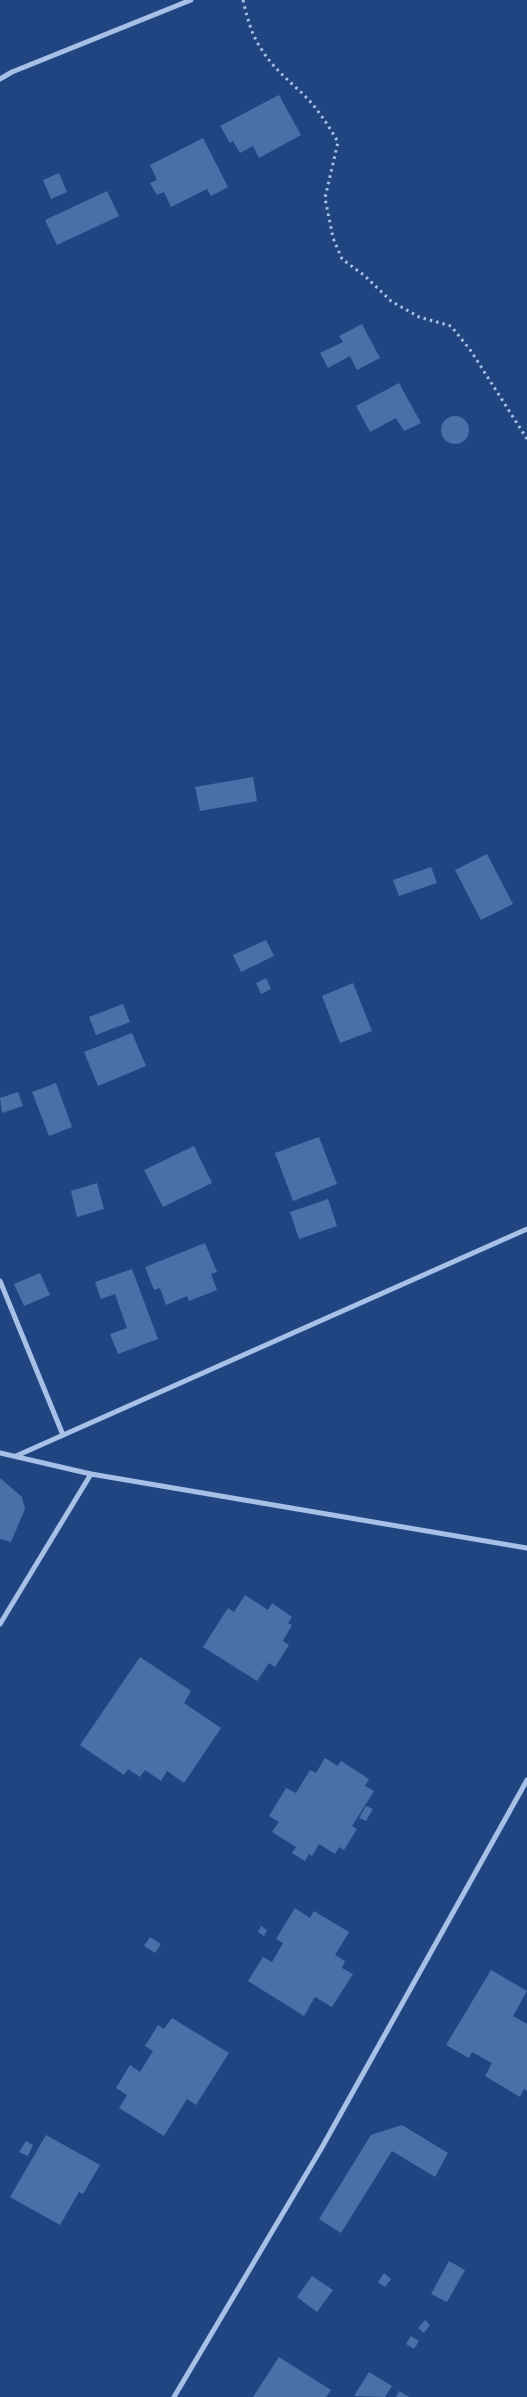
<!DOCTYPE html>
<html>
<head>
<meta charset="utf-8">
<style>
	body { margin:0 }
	canvas { display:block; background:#214580 }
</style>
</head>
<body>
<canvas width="527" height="2397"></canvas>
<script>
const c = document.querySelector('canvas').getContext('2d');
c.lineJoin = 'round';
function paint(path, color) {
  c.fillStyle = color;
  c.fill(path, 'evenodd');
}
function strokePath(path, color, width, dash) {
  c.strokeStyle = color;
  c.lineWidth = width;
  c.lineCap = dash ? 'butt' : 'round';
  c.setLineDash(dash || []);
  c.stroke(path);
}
paint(new Path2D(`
	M279 95 301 135 259 158 253 146 240 153 233 141 230 143 220 126Z
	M203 138 228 187 211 196 207 189 171 207 164 192 157 195 150 183 157 180 150 165Z
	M59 173 67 192 51 199 43 180Z
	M107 191 119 216 57 245 45 220Z
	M362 324 380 358 357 370 350 356 328 368 320 353 343 342 339 336Z
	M399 383 421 423 404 431 396 418 370 432 356 406Z
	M441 430a14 14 0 1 1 28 0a14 14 0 1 1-28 0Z
	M253 777 257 801 200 811 195 787Z
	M487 854 513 904 481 920 455 870Z
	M431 867 437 883 399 896 393 880Z
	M266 940 274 956 241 972 233 955Z
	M266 978 271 989 261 994 256 983Z
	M353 983 372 1031 340 1043 322 996Z
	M123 1004 130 1022 96 1035 89 1017Z
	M132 1033 146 1066 98 1086 84 1052Z
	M56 1083 72 1127 49 1136 32 1092Z
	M18 1092 23 1106 2 1113 0 1098Z
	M319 1137 337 1184 293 1201 275 1153Z
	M194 1146 212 1183 163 1207 144 1170Z
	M97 1183 104 1209 77 1217 71 1191Z
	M328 1199 337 1226 299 1239 290 1212Z
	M205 1243 217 1272 211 1274 217 1290 189 1301 187 1296 166 1305 160 1288 154 1290 145 1267Z
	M132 1269 158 1339 118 1354 110 1334 127 1328 115 1294 101 1299 95 1282Z
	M40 1273 50 1295 24 1306 14 1284Z
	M0 1478 22 1497 25 1509 11 1542 0 1539Z
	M245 1595 268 1610 272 1603 292 1617 288 1623 292 1625 283 1641 289 1645 275 1667 269 1663 257 1681 203 1647 228 1608 234 1612Z
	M140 1657 191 1691 184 1703 221 1728 184 1783 167 1771 161 1781 145 1770 140 1777 128 1769 124 1775 80 1745Z
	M325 1758 338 1766 341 1761 369 1779 365 1786 374 1791 352 1826 357 1829 344 1850 339 1847 335 1854 319 1844 312 1856 309 1854 305 1861 292 1853 296 1847 272 1832 279 1822 269 1816 286 1788 296 1793 310 1770 316 1773Z
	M366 1806 373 1809 366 1821 359 1818Z
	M295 1908 310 1918 314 1911 349 1932 335 1955 345 1961 342 1968 353 1974 332 2007 315 1997 304 2016 248 1981 263 1957 272 1962 283 1943 276 1939Z
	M261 1926 267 1930 264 1936 258 1932Z
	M150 1937 161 1944 155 1953 144 1946Z
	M491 1970 527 1991 513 2016 527 2024V2091L524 2089 520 2097 485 2076 492 2063 472 2052 469 2058 446 2045Z
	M172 2018 229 2053 196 2105 187 2099 164 2136 119 2108 127 2095 116 2088 130 2065 140 2072 153 2051 145 2046 158 2025 164 2029Z
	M402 2125 448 2153 435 2177 392 2151 341 2233 319 2219 371 2135Z
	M46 2135 100 2165 83 2194 79 2192 60 2225 10 2197Z
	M26 2141 33 2145 28 2156 19 2152Z
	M449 2261 465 2270 447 2302 431 2294Z
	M384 2273 391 2279 385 2287 378 2282Z
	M312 2276 333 2290 317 2312 297 2297Z
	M425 2320 430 2325 424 2333 418 2328Z
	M411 2336 419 2341 414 2349 406 2344Z
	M279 2357 331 2390 326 2397H253Z
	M369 2372 392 2386 385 2397 354 2396Z
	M399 2391 409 2397H396Z`), '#4a6fa9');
strokePath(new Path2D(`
	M243 0C247 17 251 33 260 47 272 67 288 80 304 95 318 109 328 125 338 142L325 198 333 238 342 259 365 276 391 301 419 317 451 326 471 351 527 439`), '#a6c0e7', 3, [2.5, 4]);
strokePath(new Path2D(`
	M0 79 12 72 191 0
	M0 1281 63 1435
	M0 1453 91 1474 527 1548
	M16 1456 527 1229
	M0 1624 91 1474
	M174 2397 321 2149 527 1780`), '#a6c0e7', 5);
</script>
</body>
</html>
